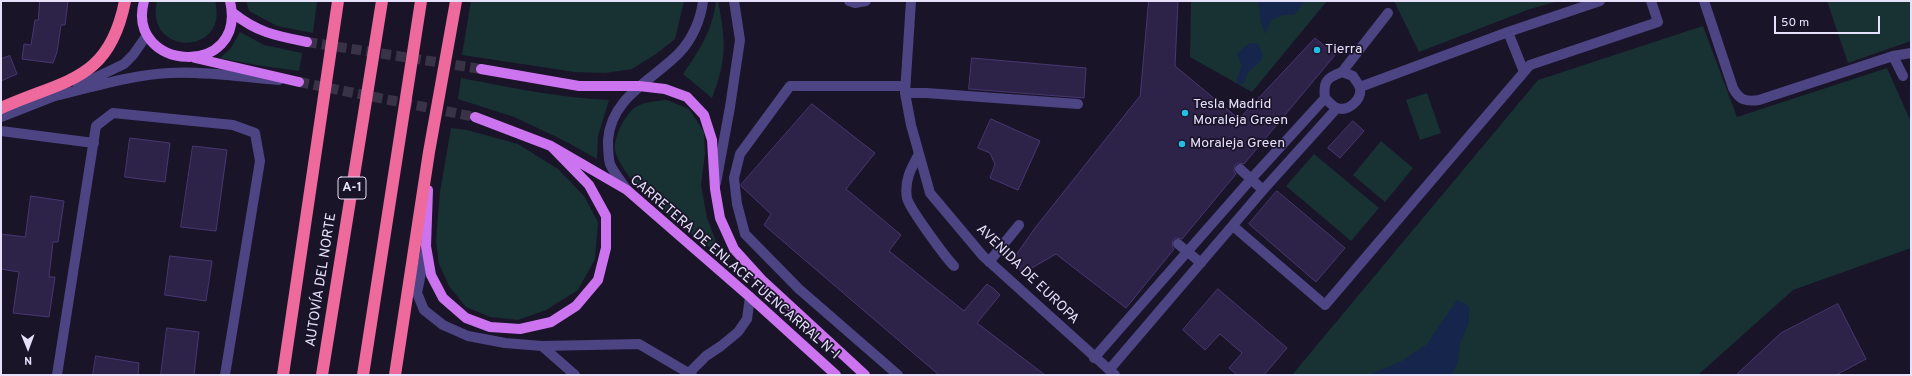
<!DOCTYPE html>
<html>
<head>
<meta charset="utf-8">
<style>
	body { margin:0 }
	#map { position:relative; width:1912px; height:376px; overflow:hidden; background:#1a1429; font-family:Overpass,sans-serif }
	canvas { display:block }
	.frame { position:absolute; inset:0; border:2px solid #e6e0fb; pointer-events:none }
	.north { position:absolute; left:8px; top:328px; width:40px; height:40px; -webkit-text-stroke:3px #1a1429; paint-order:stroke; rotate:179deg; font-size:11px; font-weight:700; line-height:16px; text-align:center; color:#e6e0fb }
	.north::after { content:''; display:block; margin:auto; width:14px; height:18px; background:#e6e0fb; clip-path:polygon(50% 0,100% 100%,50% 72%,0 100%) }
	.scale { position:absolute; left:1774px; top:16px; width:106px; height:18px; box-sizing:border-box; border:2px solid #e6e0fb; border-top:0; padding-left:5px; font-size:12px; line-height:14px; white-space:nowrap; color:#e6e0fb; -webkit-text-stroke:3px #1a1429; paint-order:stroke }
</style>
</head>
<body>
<div id="map">
<canvas width="1912" height="376"></canvas>
<div class="frame"></div>
<div class="north">N</div>
<div class="scale">50 m</div>
</div>
<script>
const c = document.querySelector('canvas').getContext('2d');
c.lineJoin = 'round';
function paint(path, color) {
  c.fillStyle = color;
  c.fill(path, 'evenodd');
}
function strokePath(path, color, width, dash) {
  c.strokeStyle = color;
  c.lineWidth = width;
  c.lineCap = dash ? 'butt' : 'round';
  c.setLineDash(dash || []);
  c.stroke(path);
}
function label(font, color, halo, rows, align = 'center') {
  c.font = font + ' Overpass,sans-serif';
  c.lineWidth = 3.5;
  c.setLineDash([]);
  c.textBaseline = 'middle';
  c.strokeStyle = halo;
  c.fillStyle = color;
  for (const [text, x, y, turn = 0] of rows) {
    c.save();
    c.translate(x, y);
    c.rotate((+turn || 0) * Math.PI / 180);
    c.textAlign = isNaN(turn) ? turn : align;
    if (halo) c.strokeText(text, 0, 0);
    c.fillText(text, 0, 0);
    c.restore();
  }
}
paint(new Path2D(`
	M157 1H215C230 56 144 57 157 1Z
	M246 1H317L313 33 277 26 249 11Z
	M471 1H684L675 39 656 54 632 69 605 73 575 72 462 55Z
	M716 1H718C726 41 727 59 712 98L683 74C700 49 712 32 716 1Z
	M1191 1H1327L1252 92 1190 57Z
	M1394 1H1558L1530 9 1419 52Z
	M1827 1H1911V41L1848 63Z
	M1703 26 1737 117 1887 68 1911 122V248L1793 290 1698 375H1292L1538 80Z
	M240 32 264 45 302 53 299 71 256 65 220 58 231 48Z
	M461 78C510 87 559 98 609 100L598 136 597 159 563 140 514 117 458 99Z
	M1427 93 1441 133 1420 140 1406 100Z
	M667 100 689 109 704 132 705 153 701 185 707 218 722 257C693 234 623 186 615 150 614 142 618 131 622 124 633 103 644 102 667 100Z
	M451 128 467 130 518 144 558 169 584 196 598 222 595 259 578 290 546 310 518 320 490 317 466 307 449 286 439 264 436 241 440 192Z
	M1381 141 1413 168 1385 202 1353 175Z
	M1314 154 1379 208 1351 241 1286 186Z`), '#183133');
paint(new Path2D(`
	M1258 1H1305L1294 15H1283L1271 20 1265 34 1261 22Z
	M1252 43 1258 44C1269 63 1256 62 1248 73 1246 76 1245 81 1243 84H1237V78L1242 65 1237 55C1240 49 1244 49 1248 44Z
	M1457 300 1469 306V323L1460 343 1458 361 1452 375H1369L1402 361 1427 344Z`), '#16254c');
const building = new Path2D(`
	M40 1H68L65 25H61L57 52 53 63 22 59 24 44 31 45 35 20H38Z
	M1149 1H1178L1175 66 1239 119 1315 38 1335 55 1244 164 1238 163 1235 165 1234 171 1236 174 1182 239 1176 238 1173 240 1172 246 1174 249 1126 308 1056 254 1023 273 1011 262 1035 228 1140 96Z
	M10 56 17 74 1 81V59Z
	M972 58 1086 68 1084 98 969 89Z
	M812 104 875 153 846 189 901 235 889 251 964 311 987 284 994 289 1000 295 977 323 1045 375H939L764 225 771 214 742 187 741 185Z
	M991 119 1040 141 1018 190 990 178 995 164 990 153 978 148Z
	M1353 121 1364 131 1340 158 1328 148Z
	M130 138 170 143 165 182 125 177Z
	M193 146 227 150 216 231 181 227Z
	M1277 191 1345 248 1316 282 1249 224Z
	M31 196 64 201 58 242H53L49 277H55L49 317 13 313 19 272 1 269V234L25 237Z
	M170 256 212 261 206 301 165 295Z
	M1218 289 1287 348 1264 375H1237L1229 368 1242 353 1220 334 1205 350 1183 330Z
	M1838 304 1866 359 1836 375H1736L1781 333Z
	M167 328 199 332 194 375H161Z
	M96 356 139 363 138 375H93Z`);
paint(building, '#2d2248');
strokePath(building, '#483771', 1);
strokePath(new Path2D(`
	M307 42 481 69
	M299 82 475 117`), '#393348', 10, [10, 5]);
strokePath(new Path2D(`
	M849 1 855 3 866 1
	M911 1 905 93 911 125 930 193 983 256 1115 375
	M1704 1 1733 88C1739 100 1746 102 1759 100L1893 56 1911 53
	M1508 32 1524 72
	M1893 56 1903 76
	M1342 72 1353 76C1355 80 1359 84 1360 88 1362 99 1349 112 1337 108 1333 107 1328 101 1325 98 1323 82 1326 78 1342 72L1388 13
	M78 86 124 64 133 55 147 35
	M1360 87 1508 32 1600 1
	M905 93H926L1078 104
	M55 96C93 87 131 75 169 73 205 71 243 77 279 80
	M1 117 62 93
	M1 131 94 143
	M919 154C911 168 904 181 907 198 909 208 946 258 954 266
	M1240 169 1263 190
	M716 183 730 107 740 40 734 1
	M627 190C621 181 614 173 610 164 608 157 608 147 608 140 611 97 653 80 679 53 692 40 701 19 703 1
	M1233 226 1325 305 1530 65 1658 22 1651 1
	M1178 244 1201 263
	M426 248 417 293 424 310 443 325 468 336 505 343 542 346 639 344 692 375
	M989 262 1019 225
	M542 346 575 375
	M1094 358 1252 178 1325 98
	M1109 370 1263 190 1337 108
	M689 373 706 356 721 346 738 332 747 319 750 297
	M57 375 96 126 113 113 233 125 255 133 260 161 225 375
	M898 375 799 289 745 234 737 204 734 178 740 154 790 86H905`), '#4d4583', 10);
strokePath(new Path2D(`
	M144 1C125 72 248 79 230 1
	M233 13C258 33 277 36 307 42
	M195 58 299 82
	M481 69 579 86H639L665 89 687 97 704 115 712 140 715 189 720 218 734 249 763 281 865 375
	M475 117 551 146 627 190 750 297 836 375
	M428 190 426 246 431 275 443 298 466 318 490 327 520 329 551 322 576 306 598 280 606 248V216L589 185 551 146`), '#cc73ef', 10);
strokePath(new Path2D(`
	M1 108C65 79 109 82 125 1
	M283 375 338 1
	M322 375 382 1
	M363 375 421 1
	M395 375 429 152 456 1`), '#ee699c', 12);
for (const [x, y, r, color] of [
	[1317,50,4,"#22bfe5"],
	[1185,113,4,"#22bfe5"],
	[1182,144,4,"#22bfe5"]
]) {
  const dot = new Path2D();
  dot.arc(x, y, r, 0, 2 * Math.PI);
  c.fillStyle = color;
  c.fill(dot);
  strokePath(dot, '#1a1429', 1.5);
}
for (const [x, y, w] of [
	[352,188,28]
]) {
  const box = new Path2D();
  box.roundRect(x - w / 2, y - 11, w, 22, 3);
  c.fillStyle = '#1a1429';
  c.fill(box);
  strokePath(box, '#e6e0fb', 1);
}
label('bold 13px', '#e6e0fb', null, [
	["A-1",352,188]
]);
label('14px', '#e6e0fb', '#1a1429', [
	["Tierra",1325,50],
	["Tesla Madrid",1193,105],
	["Moraleja Green",1193,121],
	["Moraleja Green",1190,144]
], 'left');
label('14px', '#e6e0fb', '#1a1429', [
	["CARRETERA DE ENLACE FUENCARRAL N-I",734,268,41],
	["AVENIDA DE EUROPA",1027,275,44],
	["AUTOVÍA DEL NORTE",322,280,-81]
]);
</script>
</body>
</html>
